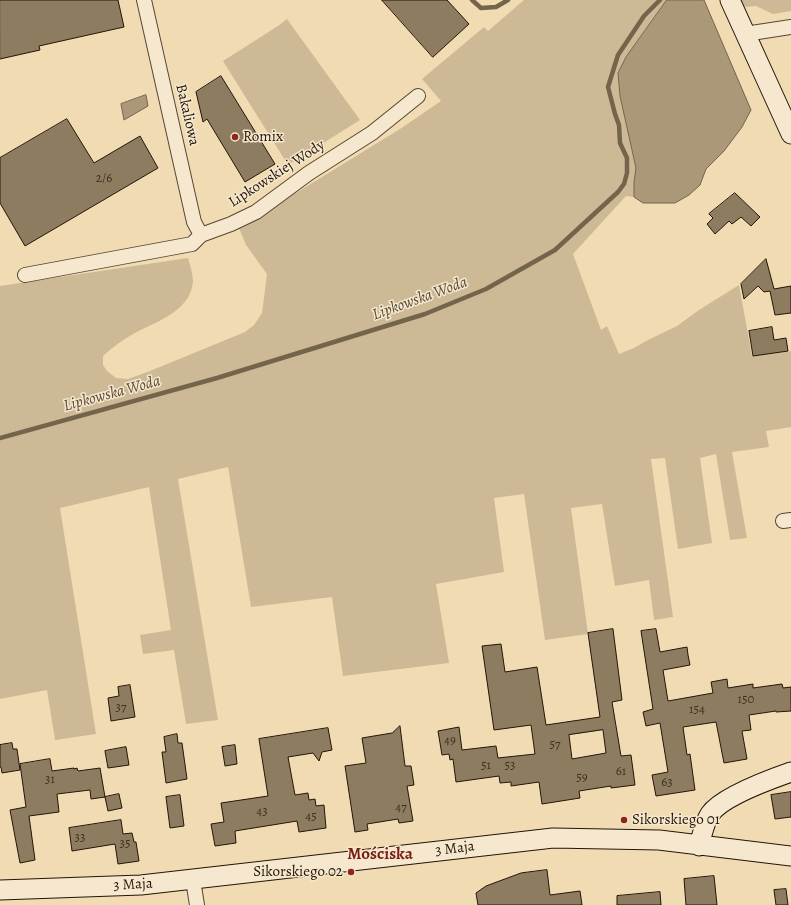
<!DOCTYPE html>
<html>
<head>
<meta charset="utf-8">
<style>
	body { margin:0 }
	canvas { display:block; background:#f0dbb3 }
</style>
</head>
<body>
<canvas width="791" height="905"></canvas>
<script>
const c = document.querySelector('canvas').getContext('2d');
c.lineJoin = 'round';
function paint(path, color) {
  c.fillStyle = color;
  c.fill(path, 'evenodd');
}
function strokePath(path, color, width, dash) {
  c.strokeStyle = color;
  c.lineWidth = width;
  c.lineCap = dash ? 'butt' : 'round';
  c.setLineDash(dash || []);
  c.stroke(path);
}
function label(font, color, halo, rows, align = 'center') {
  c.font = font + ' Alegreya,serif';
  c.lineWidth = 3;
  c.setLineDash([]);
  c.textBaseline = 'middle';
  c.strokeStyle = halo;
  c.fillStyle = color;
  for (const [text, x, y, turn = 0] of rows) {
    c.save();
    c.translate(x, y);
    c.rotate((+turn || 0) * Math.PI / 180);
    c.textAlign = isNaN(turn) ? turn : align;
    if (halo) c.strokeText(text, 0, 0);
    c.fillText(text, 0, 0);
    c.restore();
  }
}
paint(new Path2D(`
	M524 0H667L626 57 618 73 620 96 636 168 634 182V197L626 196 573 254 601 330 607 326 619 354 634 348 646 341 677 326 699 310 739 285 752 356 791 351V427L766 431 769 447 732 452 747 538 730 540 716 454 700 458 712 543 678 549 665 458 651 459 673 617 654 620 649 580 615 586 602 504 571 508 588 634 545 640 524 494 494 498 504 572 436 584 449 663 343 676 332 597 251 607 228 467 178 479 218 720 186 724 174 650 143 654 140 635 171 630 149 487 60 508 96 734 55 740 47 690 0 699V286L188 258C190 265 193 274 193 282 190 312 155 322 133 334 122 340 113 347 103 356V365L107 371 116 378 128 379 150 371 245 332 254 325 262 313 267 274 246 245 239 228 400 129 441 101 422 79 484 27 488 31Z
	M741 0H791V11L773 14 756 6 744 7Z
	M287 19 360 120 288 165 223 61 278 26Z`), '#cdb996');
const water = new Path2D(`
	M667 0H704L751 110 742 127 724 151 706 169 700 185 689 195 675 203H643L634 197V182L636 168 620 96 618 73 626 57Z
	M146 95 148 106 124 120 121 104Z`);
paint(water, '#ab9879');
strokePath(water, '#75644c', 1);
strokePath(new Path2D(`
	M472 0 481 8 496 7 508 0
	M0 438 217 378 425 314 486 289 555 250 618 192 624 184 627 173V158L620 143 619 125 615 114 608 87 618 55 644 16 660 0`), '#75644c', 4.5);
const building = new Path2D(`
	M0 0H118L124 27 39 46 40 50 0 59Z
	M382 0H447L469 24 433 57Z
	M221 76 275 164 245 182 207 119 203 122 196 92Z
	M67 119 94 163 140 136 158 168 25 246 0 203V158Z
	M735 193 760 217 751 226 741 217 732 224 729 221 715 234 707 224 713 218 709 214Z
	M766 259 774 289 791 286V313L775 315 770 291 764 292 758 286 744 299 741 284Z
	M772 327 774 340 786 338 788 351 753 356 749 331Z
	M613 629 622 700 612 702 621 756 631 755 635 785 611 788V786L579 791 580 798 542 804 539 782 511 786V782L500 783 499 776 456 782 453 759 450 760 449 754 442 755 438 731 459 727 462 750 496 746 498 758 535 754 531 725 494 730 482 646 501 644 505 672 537 667 546 725 600 717 588 633ZM603 730 606 753 572 759 569 735Z
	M656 629 660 652 687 647 688 655 690 665 663 670 668 701 713 693 711 682 727 679 728 688 753 684V688L782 684 783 688 791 687V711L776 712V711L749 715 751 730 742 731 747 759 724 763 716 722 683 727 687 755 690 754 695 790 656 796 652 775 668 772 660 723 646 726 643 712 653 709 641 631Z
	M130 685 135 717 111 721 108 698 119 696 118 687Z
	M400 726 405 766H411L414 785 407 786 413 821 399 823 398 819 367 824 368 830 355 832 345 766 366 763 362 738 392 733Z
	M328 728 332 750 322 752 319 761 313 753 288 757 295 795 308 793 309 800 315 799 316 806 324 805 326 828 299 832 297 821 235 831 236 843 215 846 211 824 224 822 221 803 268 796 259 739Z
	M177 734 178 743H182L187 779 166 783 162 752H166L164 737Z
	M12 743 13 749H17L20 770 2 773 1 767H0V745Z
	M235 745 237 764 225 766 222 747Z
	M126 747 129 765 108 768 105 751Z
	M50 759 52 771 74 768V769L77 768 78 771 100 768 105 797 91 799 90 790 57 794 59 812 29 816 35 860 20 863 10 810 26 807 20 764Z
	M791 792V817L775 819 771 795Z
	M119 794 122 808 108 811 105 797Z
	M180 795 184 826 170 828 166 797Z
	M121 820 123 834 132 833 134 842H136L139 861 118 864 115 844 72 851 69 828Z
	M547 870 550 895 580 891 582 905H478L476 893 486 886 521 873Z
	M714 876 717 905H686L684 879Z
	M786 889 788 905H776L774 890Z
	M660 892 661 905H617V896Z`);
paint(building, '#8e7c61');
strokePath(building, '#241508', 1);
const street = new Path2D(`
	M144 0 194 222 201 235
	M745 34 791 27
	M25 275 192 244 201 235 231 224 256 212 309 173 372 133 418 96
	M783 521 791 520
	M193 880 197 905`);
const secondary = new Path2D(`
	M730 0 791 134
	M699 846C702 836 704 823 710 814 722 797 771 779 791 772
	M0 890 141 885 553 838 659 840 791 856`);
strokePath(street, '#574633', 16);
strokePath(secondary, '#241508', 21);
strokePath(street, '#f5e8ce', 14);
strokePath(secondary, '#f5e8ce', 19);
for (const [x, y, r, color] of [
	[235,137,4,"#8f2418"],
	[624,820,4,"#8f2418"],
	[351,872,4,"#8f2418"]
]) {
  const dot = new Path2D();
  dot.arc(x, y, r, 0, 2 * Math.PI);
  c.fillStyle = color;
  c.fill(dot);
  strokePath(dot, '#f5e8ce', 1.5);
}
label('13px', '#3e2f1e', null, [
	["2/6",104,179],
	["150",746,700],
	["37",121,708],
	["154",697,710],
	["49",450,741],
	["57",555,745],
	["51",486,766],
	["53",510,766],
	["61",621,772],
	["59",582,778],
	["31",50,780],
	["63",667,783],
	["47",401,808],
	["43",262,812],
	["45",311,817],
	["33",80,838],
	["35",125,844]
]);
label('15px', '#241508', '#f5e8ce', [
	["Bakaliowa",187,115,77],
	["Lipkowskiej Wody",277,174,-33],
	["3 Maja",455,849,-7],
	["3 Maja",133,885,-3]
]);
label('15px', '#241508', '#f5e8ce', [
	["Romix",243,137],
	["Sikorskiego 01",632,820],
	["Sikorskiego 02",343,872,"right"]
], 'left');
label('italic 16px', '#5a4935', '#f5e8ce', [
	["Lipkowska Woda",420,299,-20],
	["Lipkowska Woda",112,394,-15]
]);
label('bold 17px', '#7a1f14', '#f5e8ce', [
	["Mościska",380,855]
]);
</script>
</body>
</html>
